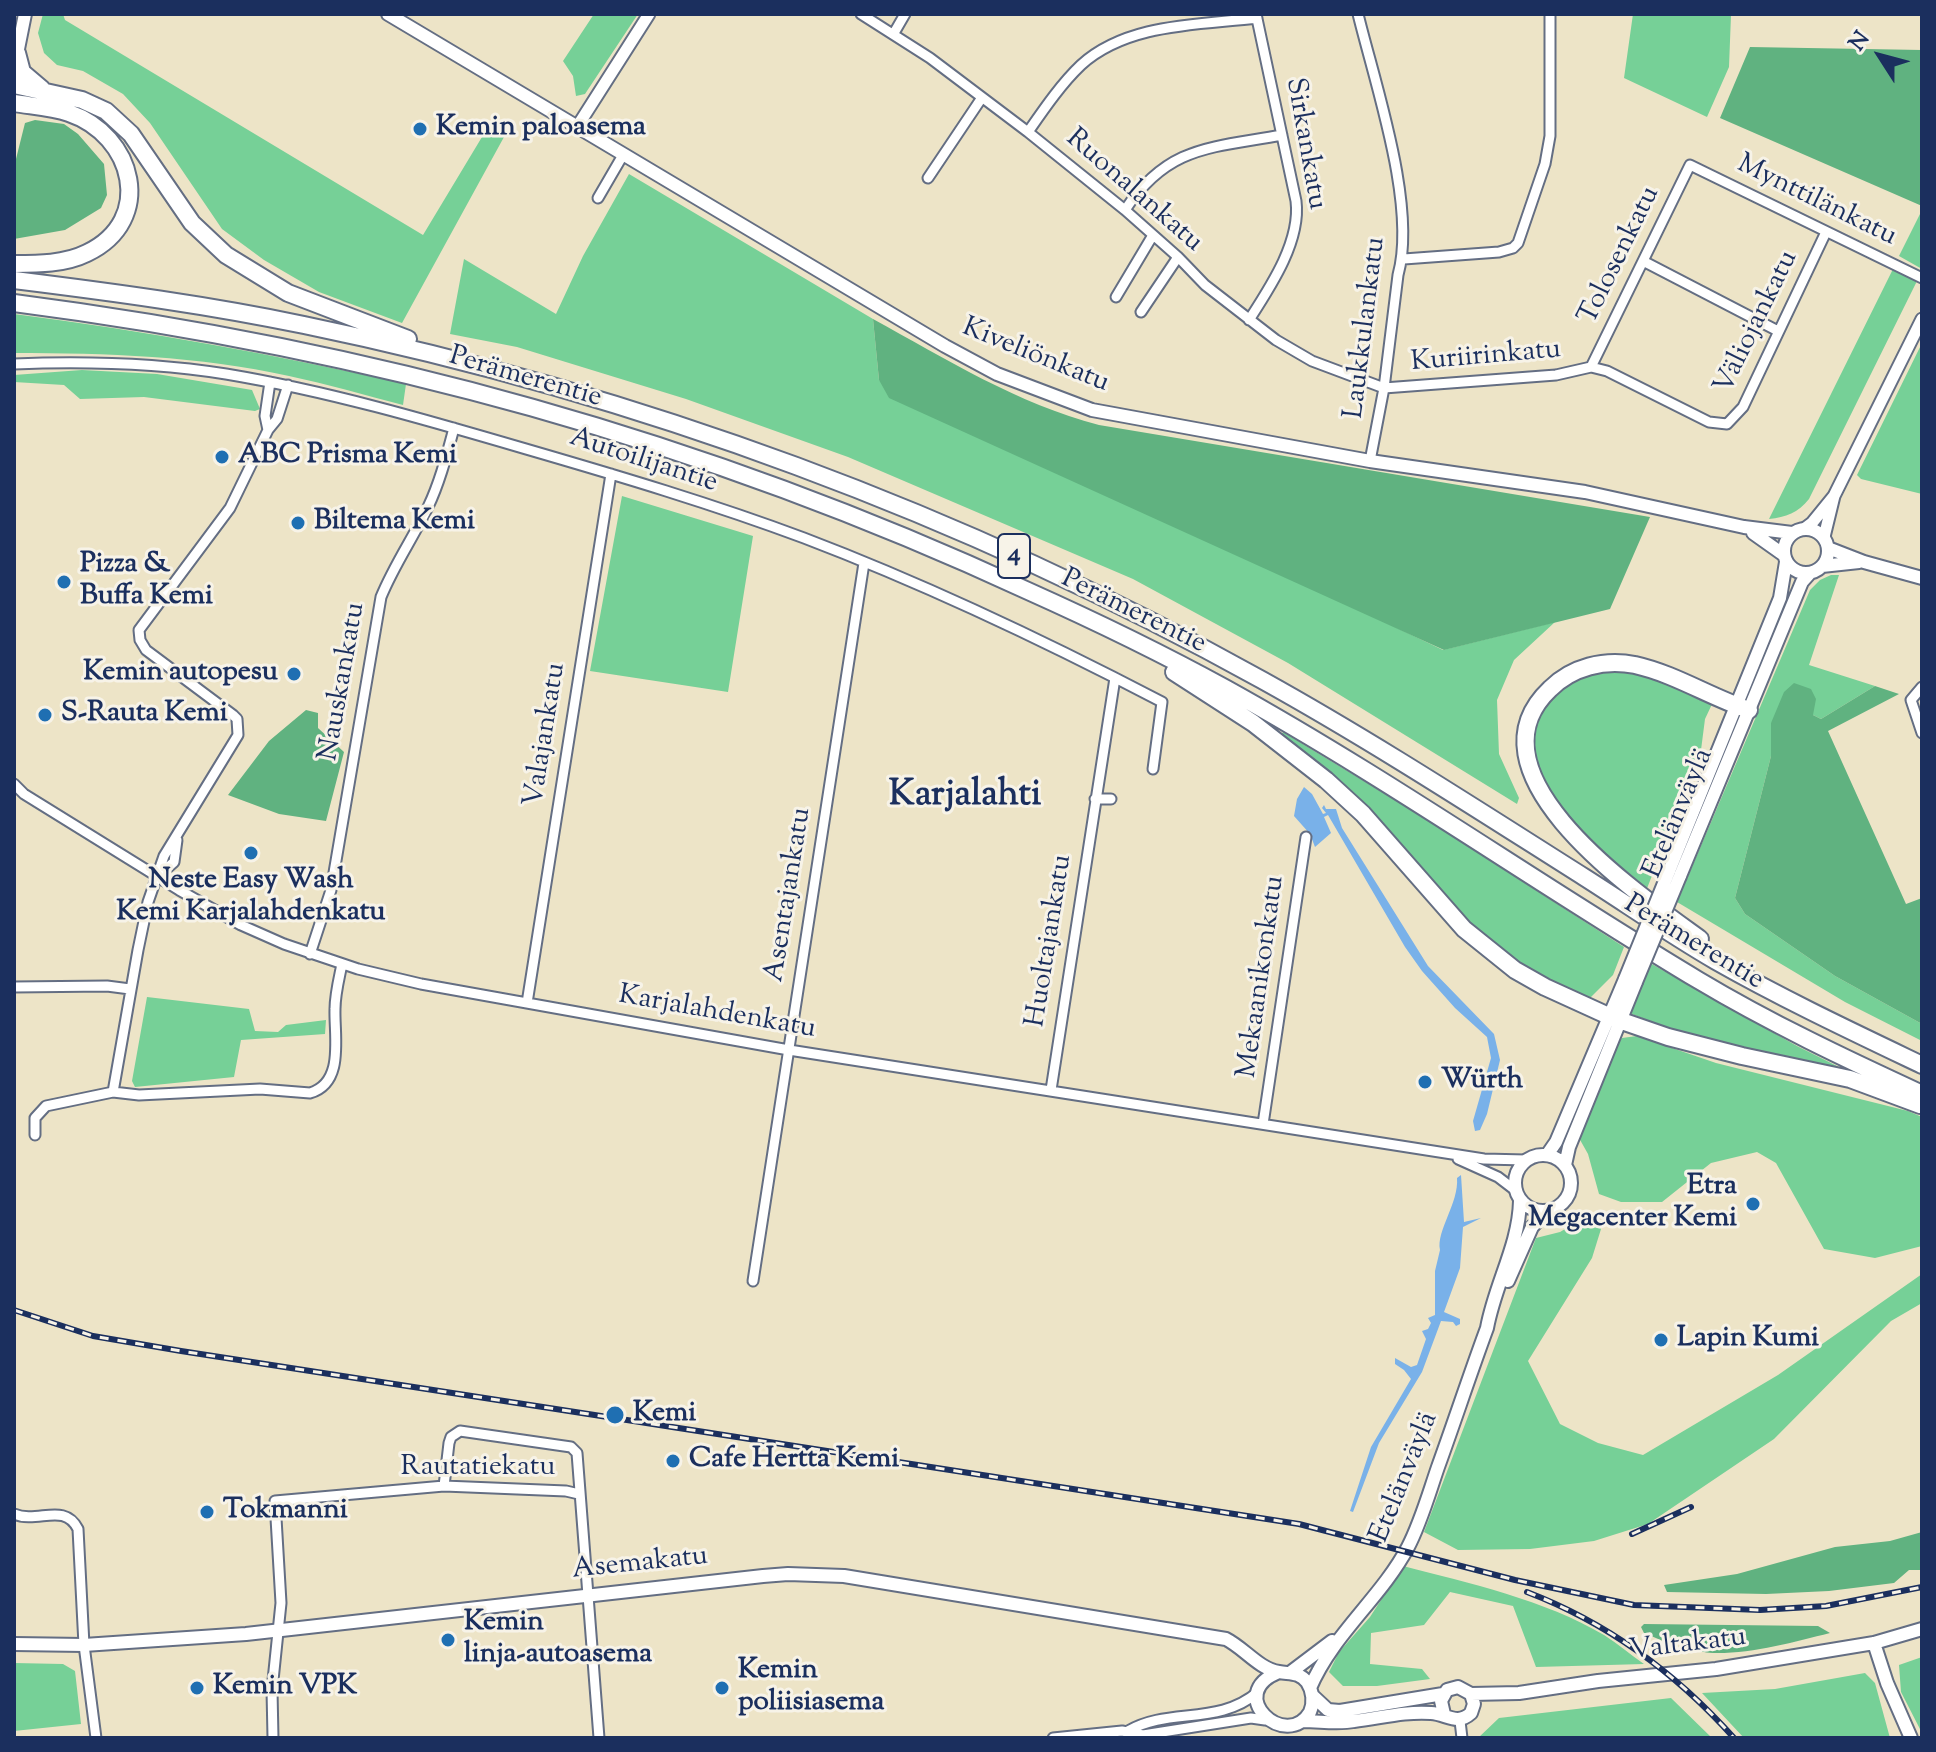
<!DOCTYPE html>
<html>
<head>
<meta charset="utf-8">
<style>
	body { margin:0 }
	#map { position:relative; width:1936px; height:1752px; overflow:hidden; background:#ede4c7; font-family:"Sorts Mill Goudy",serif }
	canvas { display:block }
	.frame { position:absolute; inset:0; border:16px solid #1b2f5e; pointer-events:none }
	.north { position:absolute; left:1840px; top:16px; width:80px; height:80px; -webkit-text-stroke:6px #f7f3e8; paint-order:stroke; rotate:306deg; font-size:22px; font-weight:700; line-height:32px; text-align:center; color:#1b2f5e }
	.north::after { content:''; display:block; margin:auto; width:28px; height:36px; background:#1b2f5e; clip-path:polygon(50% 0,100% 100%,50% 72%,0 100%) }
</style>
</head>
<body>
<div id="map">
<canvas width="1936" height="1752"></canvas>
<div class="frame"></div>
<div class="north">N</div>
</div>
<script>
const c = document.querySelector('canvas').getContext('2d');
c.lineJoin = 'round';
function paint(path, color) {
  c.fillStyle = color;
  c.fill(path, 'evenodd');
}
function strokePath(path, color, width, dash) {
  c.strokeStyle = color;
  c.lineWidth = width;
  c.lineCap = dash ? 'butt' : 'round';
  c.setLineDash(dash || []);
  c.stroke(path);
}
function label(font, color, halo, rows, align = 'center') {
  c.font = font + ' "Sorts Mill Goudy",serif';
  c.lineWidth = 6;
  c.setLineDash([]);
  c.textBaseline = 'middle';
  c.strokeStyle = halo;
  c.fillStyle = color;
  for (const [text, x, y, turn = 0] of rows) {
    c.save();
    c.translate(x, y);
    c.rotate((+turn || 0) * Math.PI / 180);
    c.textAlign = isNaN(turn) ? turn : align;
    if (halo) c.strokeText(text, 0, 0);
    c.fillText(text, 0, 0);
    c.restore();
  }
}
paint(new Path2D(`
	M43 14H63L65 20 423 235 488 127 504 137 402 323 319 292 264 260 222 229 150 123 123 94 83 71 57 65 44 53 38 33Z
	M594 14H638L585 94 576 96 573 76 563 61Z
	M1633 14 1731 15 1729 67 1707 117 1624 78Z
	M629 174 873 319 879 380 1443 650 1555 622 1514 660 1497 700 1499 754 1519 798 1517 804 1288 663 1133 579 848 457 686 399 517 347 450 334 464 259 556 314 583 256Z
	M1922 210V269L1899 256Z
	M1893 269 1917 281 1809 499C1798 513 1786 517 1769 519Z
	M14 314C147 331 276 355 406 384L403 405C365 395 327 384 289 376 199 356 106 353 14 353Z
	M1922 343V494L1861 479 1857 475Z
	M82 370 157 374 252 390 260 409 255 411 144 397 80 399 64 385 14 382V375Z
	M622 496 753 536 728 692 590 671Z
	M1831 575H1839L1809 665 1875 686 1821 719 1813 715 1771 723V756L1735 898 1745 914 1835 976 1922 1024V1041L1845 1002 1677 902 1810 590 1820 580Z
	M1617 670 1649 677 1713 702 1705 719 1701 750 1646 891C1598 850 1504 781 1544 708 1559 682 1588 671 1617 670Z
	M1283 732 1410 809 1624 947 1613 975 1590 998C1561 985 1529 973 1503 954 1445 909 1402 846 1352 794 1330 772 1306 753 1281 735Z
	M1650 963 1797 1046 1857 1076C1811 1062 1771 1056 1725 1047 1692 1040 1662 1026 1632 1014L1631 1009Z
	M147 997 249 1009 255 1031 278 1032 286 1025 326 1020 325 1034 241 1040 234 1077 135 1087 132 1081Z
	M1637 1036 1716 1063 1908 1111 1922 1117V1246L1875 1258 1824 1249 1776 1163 1757 1152 1711 1163 1662 1202H1621L1599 1194 1588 1154 1579 1138 1616 1044 1622 1038Z
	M1582 1219 1593 1220 1601 1229 1592 1258 1528 1361 1560 1424 1598 1443 1643 1455 1778 1375 1922 1274V1303L1891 1321 1774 1439 1648 1524 1594 1541 1530 1549 1458 1550 1424 1532 1536 1238 1560 1232Z
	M1403 1566C1469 1583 1545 1600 1604 1635 1618 1644 1631 1655 1644 1664L1536 1667 1513 1606 1450 1592 1424 1625 1371 1633 1370 1664 1422 1669 1430 1679 1377 1686H1343L1329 1672 1339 1652 1370 1617Z
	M1922 1657V1733L1901 1692 1899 1665Z
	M14 1663 63 1664 75 1671 81 1724 14 1731Z
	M1865 1673 1875 1683 1890 1738H1744L1702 1693 1775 1689Z
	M1671 1698 1712 1738H1478L1499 1718Z`), '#76d097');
paint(new Path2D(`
	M1750 47 1922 50V206L1720 118Z
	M35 120 64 124 78 134 104 164 107 195 101 208 65 230 14 239V167L25 123Z
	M873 319C946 359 1018 404 1099 425L1650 517 1610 609 1444 650 889 398 879 380Z
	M1794 683 1811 689 1816 699 1813 715 1821 719 1875 686 1899 694 1828 731 1906 904 1922 898V1024L1835 976 1745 914 1735 898 1771 756V723L1784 692Z
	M306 710 318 713V728L344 752 326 821 279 814 228 795 269 741Z
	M1922 1532V1570H1909L1894 1583 1829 1591 1766 1594 1667 1592 1664 1585 1737 1574 1835 1547 1890 1541Z
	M1644 1624 1818 1626 1830 1633C1794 1642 1751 1654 1713 1653 1695 1653 1683 1642 1667 1639L1663 1641 1644 1633 1641 1627Z`), '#60b280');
paint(new Path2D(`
	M1304 787 1312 794 1323 814 1326 813 1322 808 1324 805 1326 809H1336L1342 828 1428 966 1494 1034 1500 1060 1487 1114 1480 1130 1475 1131 1473 1121 1491 1058 1487 1037 1455 1008 1422 971 1405 947 1328 815 1324 817 1331 833 1315 847 1310 834 1294 816 1297 799Z
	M1461 1175 1464 1222 1481 1218 1463 1227 1460 1268 1444 1312 1460 1319V1324L1456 1326 1453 1322 1441 1321 1422 1372 1379 1443 1353 1512 1350 1511 1371 1447 1411 1379 1404 1370 1395 1364V1358L1411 1367 1417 1365 1426 1339 1422 1331 1428 1329 1431 1323 1428 1318 1435 1315V1271L1440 1250C1436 1231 1459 1203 1457 1178Z`), '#79b1e9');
const minor = new Path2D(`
	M861 14 930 58 1028 132 1125 210 1178 257 1205 285 1276 340 1312 361 1384 388 1556 375 1591 367 1607 371 1709 422 1727 424 1743 407 1826 232
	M1358 14C1375 84 1417 206 1398 275L1384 388 1370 461
	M894 33 905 14
	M1028 132C1044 109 1061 84 1081 65 1127 23 1199 25 1257 18
	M928 178 981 99
	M598 198 623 155
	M1125 210C1168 145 1212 148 1282 135
	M1404 259 1499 252 1513 248 1518 243 1545 164 1550 136V14
	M1643 261 1778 331
	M1116 297 1153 235
	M1141 312 1178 257
	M1249 320C1271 286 1301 241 1296 201L1256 14
	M14 364C85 361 156 363 226 374 328 391 427 420 526 449 619 476 713 504 804 538 925 584 1047 642 1162 702L1153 769
	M1591 367 1690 165 1922 278
	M268 430 265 416 270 382
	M1922 687 1911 700 1922 733
	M14 784 24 794 179 890 241 925 284 944 358 969 421 984 789 1050 1484 1159 1526 1160
	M1095 799H1111
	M158 876 174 862 177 840
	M310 954 331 890 381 597C394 565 413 538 428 507 440 482 447 454 454 428
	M14 987 107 986 130 989
	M527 1003 611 474
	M1051 1090 1115 678
	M113 1092 138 950 148 902 164 856 238 735 237 719 233 715 146 650 140 640 139 630 230 508 268 430 277 419 288 385
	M113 1092 139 1095 260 1089 310 1093C345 1083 334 1036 335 1009 335 994 339 979 342 964
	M1263 1124 1306 837
	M35 1135V1118L46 1106 113 1092
	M1458 1159 1498 1177 1515 1190
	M753 1281 864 563
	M444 1486 449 1443 451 1437 460 1431 571 1447 577 1453 599 1738
	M14 1514C38 1524 64 1502 78 1529L84 1645 96 1738
	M1460 1721 1462 1738
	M1128 1731C1169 1707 1218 1726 1258 1692
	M273 1738 272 1690 281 1603 275 1501 444 1486 566 1491 579 1494
	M1053 1738 1122 1731 1143 1735 1251 1718 1265 1720`);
const tertiary = new Path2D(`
	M577 127 649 14
	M1804 529 1812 523 1834 496
	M1824 537 1834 496 1922 319`);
const secondary = new Path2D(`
	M388 14 945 346 997 374 1092 410 1370 461 1585 492 1744 527 1792 533
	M16 59 25 14
	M1784 551a22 22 0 1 1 44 0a22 22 0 1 1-44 0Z
	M1753 533 1784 555
	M1828 548 1864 562 1922 578
	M1822 566 1859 562
	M1669 871 1780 598 1786 562
	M1680 876 1802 582 1810 573
	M1515 1183a28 28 0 1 1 56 0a28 28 0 1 1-56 0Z
	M1547 1155 1556 1142 1625 979
	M1565 1165 1569 1147 1636 982
	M1508 1281 1532 1227 1546 1212
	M1874 1643 1887 1683 1911 1738
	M14 1644 84 1645 246 1634 763 1576 788 1574 844 1576 1226 1639C1244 1648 1259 1669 1279 1672 1291 1674 1299 1672 1307 1682 1313 1691 1314 1703 1310 1712 1286 1752 1223 1694 1279 1672
	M1291 1672 1332 1641
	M1310 1688C1333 1634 1381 1598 1408 1547 1421 1522 1429 1493 1438 1467 1455 1420 1470 1374 1487 1328 1495 1284 1519 1245 1520 1201
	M1471 1694 1519 1693 1598 1681 1716 1669 1874 1643 1922 1629
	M1313 1696 1328 1710 1340 1711 1443 1694
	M1303 1721C1320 1721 1338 1724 1354 1721 1380 1718 1405 1711 1431 1713 1447 1714 1457 1726 1471 1713L1474 1704 1471 1694 1458 1687 1447 1690 1441 1701 1444 1714`);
const motorway = new Path2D(`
	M17 53 22 72 42 89
	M14 85 82 100 106 111 131 134 192 223 226 255 288 293 408 339
	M14 103C32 106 52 107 69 113 134 135 156 220 87 253 65 264 38 264 14 264
	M14 280C111 292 208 305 304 325 639 394 963 514 1262 680 1372 741 1478 810 1584 877 1628 905 1671 935 1716 961 1783 999 1853 1032 1922 1065
	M14 303C370 349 702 440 1028 591 1095 621 1161 653 1225 688 1388 778 1539 885 1698 980 1770 1023 1846 1059 1922 1094
	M1174 672 1253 723 1326 780 1363 814 1464 929 1515 970 1545 987 1613 1018 1668 1037 1742 1056 1850 1079 1920 1105
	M1700 939C1641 896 1460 774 1550 689 1572 667 1604 659 1635 665 1675 674 1710 697 1749 710`);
strokePath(minor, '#646e83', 13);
strokePath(tertiary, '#646e83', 15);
strokePath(secondary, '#646e83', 16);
strokePath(motorway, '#646e83', 20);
strokePath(minor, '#fff', 9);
strokePath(tertiary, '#fff', 11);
strokePath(secondary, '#fff', 12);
strokePath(motorway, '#fff', 16);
const rail = new Path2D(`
	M14 1310 93 1336 181 1351 1299 1524 1515 1580 1634 1605 1760 1610 1826 1606 1922 1587
	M1632 1534 1691 1507
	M1527 1592C1608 1623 1676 1673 1734 1738`);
strokePath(rail, '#1b2f5e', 6);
strokePath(rail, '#f7f3e8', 3, [9]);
const secondaryBridge = new Path2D(`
	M1625 979 1669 871
	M1636 982 1680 876`);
strokePath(secondaryBridge, '#646e83', 16, []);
strokePath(secondaryBridge, '#fff', 12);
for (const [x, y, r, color] of [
	[420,129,8,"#1f6fb2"],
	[222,457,8,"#1f6fb2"],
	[298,523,8,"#1f6fb2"],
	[64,582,8,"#1f6fb2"],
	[294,674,8,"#1f6fb2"],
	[45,715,8,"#1f6fb2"],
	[251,853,8,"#1f6fb2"],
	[1425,1082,8,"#1f6fb2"],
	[1753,1204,8,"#1f6fb2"],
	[1661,1340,8,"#1f6fb2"],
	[615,1415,10,"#1f6fb2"],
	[673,1461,8,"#1f6fb2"],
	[207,1512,8,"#1f6fb2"],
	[448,1640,8,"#1f6fb2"],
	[197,1688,8,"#1f6fb2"],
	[722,1688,8,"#1f6fb2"]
]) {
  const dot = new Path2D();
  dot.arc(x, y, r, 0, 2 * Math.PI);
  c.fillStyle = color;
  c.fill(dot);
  strokePath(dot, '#f7f3e8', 3);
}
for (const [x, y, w] of [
	[1014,556,32]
]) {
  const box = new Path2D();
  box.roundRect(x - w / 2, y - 22, w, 44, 6);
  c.fillStyle = '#f7f3e8';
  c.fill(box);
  strokePath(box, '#1b2f5e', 2);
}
label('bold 26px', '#1b2f5e', null, [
	["4",1014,556]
]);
label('bold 28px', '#1b2f5e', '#f7f3e8', [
	["Kemin paloasema",436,129],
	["ABC Prisma Kemi",238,457],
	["Biltema Kemi",314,523],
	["Pizza &",80,566],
	["Buffa Kemi",80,598],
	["Kemin autopesu",278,674,"right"],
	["S-Rauta Kemi",61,715],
	["Neste Easy Wash",251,882,"center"],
	["Kemi Karjalahdenkatu",251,914,"center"],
	["Würth",1441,1082],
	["Etra",1737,1188,"right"],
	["Megacenter Kemi",1737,1220,"right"],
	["Lapin Kumi",1677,1340],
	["Kemi",633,1415],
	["Cafe Hertta Kemi",689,1461],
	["Tokmanni",223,1512],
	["Kemin",464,1624],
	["linja-autoasema",464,1656],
	["Kemin",738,1672],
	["poliisiasema",738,1704],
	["Kemin VPK",213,1688]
], 'left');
label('28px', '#1b2f5e', '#f7f3e8', [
	["Sirkankatu",1304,144,80],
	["Ruonalankatu",1133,192,41],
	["Mynttilänkatu",1816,202,26],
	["Tolosenkatu",1621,256,-64],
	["Väliojankatu",1758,323,-64],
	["Laukkulankatu",1367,328,-83],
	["Kiveliönkatu",1035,357,22],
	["Kuriirinkatu",1486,358,-5],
	["Perämerentie",525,379,16],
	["Autoilijantie",643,462,18],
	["Perämerentie",1133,613,26],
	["Nauskankatu",344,682,-80],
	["Valajankatu",547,735,-81],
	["Etelänväylä",1680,814,-67],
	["Asentajankatu",790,895,-81],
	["Huoltajankatu",1051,941,-81],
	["Perämerentie",1693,944,31],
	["Mekaanikonkatu",1263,977,-82],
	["Karjalahdenkatu",717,1014,10],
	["Rautatiekatu",478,1469],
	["Etelänväylä",1406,1478,-68],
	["Asemakatu",640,1565,-6],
	["Valtakatu",1688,1646,-7]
]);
label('bold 36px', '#1b2f5e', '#f7f3e8', [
	["Karjalahti",965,798]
]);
</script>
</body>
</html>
